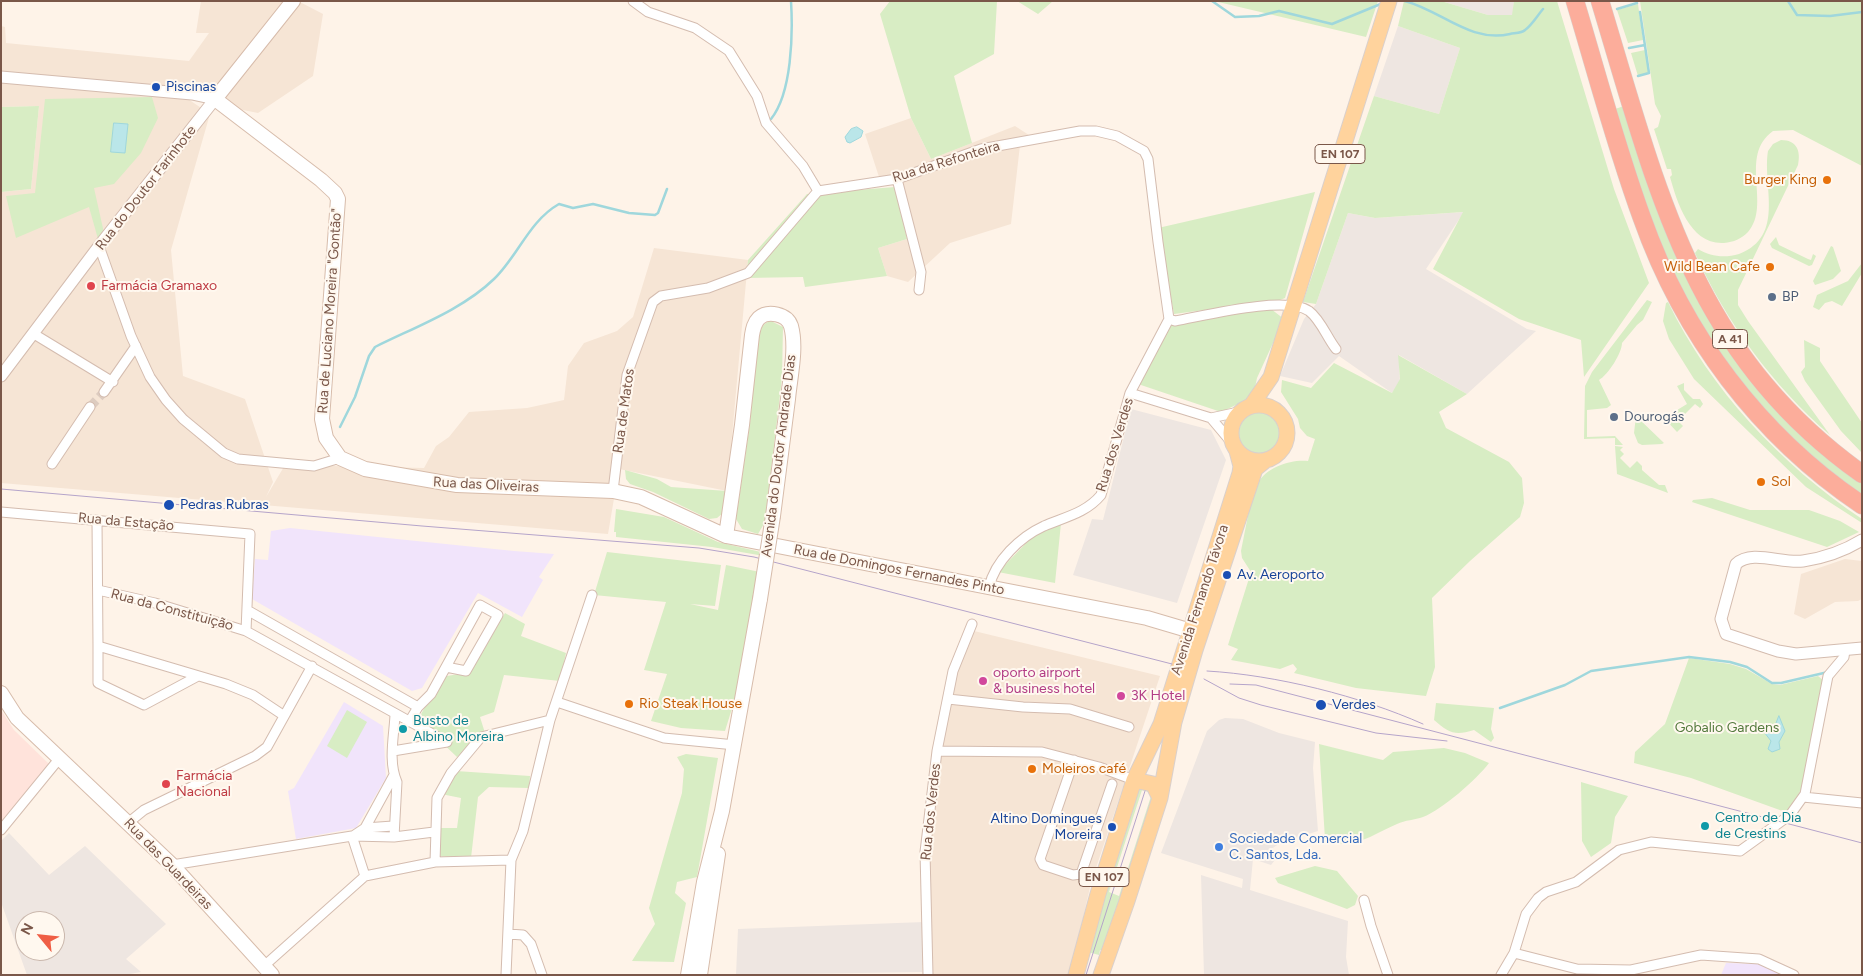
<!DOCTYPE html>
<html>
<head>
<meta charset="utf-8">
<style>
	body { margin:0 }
	#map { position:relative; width:1863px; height:976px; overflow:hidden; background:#fef3e8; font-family:Figtree,sans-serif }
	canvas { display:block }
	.frame { position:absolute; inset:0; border:2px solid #7a5749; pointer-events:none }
	.north { position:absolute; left:15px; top:911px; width:50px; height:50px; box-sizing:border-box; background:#fff8ef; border:1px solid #cab8ad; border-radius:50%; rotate:298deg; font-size:14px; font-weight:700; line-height:20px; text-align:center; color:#7a5749 }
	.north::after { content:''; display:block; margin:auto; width:18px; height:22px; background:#ef5e45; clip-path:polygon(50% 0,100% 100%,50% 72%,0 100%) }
</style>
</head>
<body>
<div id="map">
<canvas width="1863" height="976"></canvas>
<div class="frame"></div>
<div class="north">N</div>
</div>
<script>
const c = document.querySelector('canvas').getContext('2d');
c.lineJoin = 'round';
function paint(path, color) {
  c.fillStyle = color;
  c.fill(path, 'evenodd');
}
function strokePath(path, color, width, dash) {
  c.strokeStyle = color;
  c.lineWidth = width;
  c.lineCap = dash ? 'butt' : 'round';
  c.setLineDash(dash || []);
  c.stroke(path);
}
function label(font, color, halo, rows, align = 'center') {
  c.font = font + ' Figtree,sans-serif';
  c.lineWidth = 4;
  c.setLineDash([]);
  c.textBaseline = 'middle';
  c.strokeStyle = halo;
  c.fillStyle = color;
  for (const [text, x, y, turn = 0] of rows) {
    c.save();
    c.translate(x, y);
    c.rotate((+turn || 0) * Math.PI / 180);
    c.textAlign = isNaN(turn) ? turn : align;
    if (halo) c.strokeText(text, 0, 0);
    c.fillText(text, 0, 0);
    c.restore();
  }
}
paint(new Path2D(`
	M201 1H298L323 14 313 76 258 113 188 99 210 114 171 250 183 376 245 399 273 482 266 497 285 465 424 468 436 446 449 437 469 412 527 408 564 400 568 366 584 343 617 331 633 317 654 248 748 260 727 491 619 469 608 534 1 483V192L31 189 39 106 1 107V26L5 27 6 43 189 61 209 33H196Z
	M911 118 931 159 1015 126 1032 137 1020 145 1011 224 950 243 908 282 887 276 878 248 907 239 895 187 880 180 865 134Z
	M1845 559 1862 561V599L1858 601 1835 602 1805 619 1794 614 1801 574Z
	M970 630 1160 676 1091 883 1070 975H929L926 861 948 694Z`), '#f6e5d5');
paint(new Path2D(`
	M1 710 14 730 49 764 1 823Z`), '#ffe3db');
paint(new Path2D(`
	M1441 1H1514L1513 15H1488Z
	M1398 26 1460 48 1439 114 1374 96Z
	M1464 212 1426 269 1527 329 1536 331 1467 394 1399 355 1400 384 1392 393 1339 356 1312 383 1280 376 1304 319 1316 304 1348 213 1375 218Z
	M1131 409 1211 430 1226 460 1177 603 1073 575 1092 519 1103 520Z
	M1225 718 1243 719 1279 733 1315 742 1313 768 1318 831 1280 843 1270 850 1275 860 1271 865 1253 859 1250 890 1348 921 1346 957 1349 975H1204L1201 875 1242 888 1243 879 1161 853 1207 731 1219 720Z
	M9 833 49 875 85 846 166 924 126 959 141 972 124 975H27L1 902V841ZM25 921H55V951H25Z
	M924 922 922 972 736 975 738 929Z`), '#eee6e1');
paint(new Path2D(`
	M290 528 514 551 554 554 539 577 543 580 522 617 478 593 422 688 412 691 252 599 255 559 268 560 271 531Z
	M344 702 383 726 386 778 356 828 296 839 288 791 294 788Z
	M1726 963 1759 964 1783 975H1721Z`), '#f1e4fb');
paint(new Path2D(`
	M890 1H997L994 54 954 76 972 143 931 159 911 118 880 14Z
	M1017 1H1053L1038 14Z
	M1214 1H1378L1366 37Z
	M1404 1H1441L1488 15H1512L1514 1H1557L1614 189 1649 283 1584 377 1581 340 1519 319 1433 269 1463 212 1375 218 1348 213 1316 304 1303 302 1374 96 1439 114 1460 48 1398 26Z
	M1640 1H1862V166L1793 130 1773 131C1738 156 1772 205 1748 232 1741 239 1734 242 1724 243 1690 245 1677 202 1670 177L1672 175 1671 169H1667L1654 129 1658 127 1661 116 1655 104Z
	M1638 4 1643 40 1628 43 1617 10Z
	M1645 50 1649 73 1638 76 1631 53Z
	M152 97 158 118 141 153 114 184 94 188 104 233 98 239 89 207 16 238 6 196 35 193 45 99Z
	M39 106 31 189 1 192V107Z
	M1624 106C1641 160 1656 215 1681 267 1721 354 1784 428 1862 484V495C1777 436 1708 354 1667 259 1646 210 1631 159 1615 109Z
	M1781 140C1797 140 1801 151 1798 165L1738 290V305L1748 321 1830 435C1773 386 1726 322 1695 253L1698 249C1711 257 1725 258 1739 254 1786 236 1762 186 1768 151L1773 144Z
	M895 187 907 239 878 248 887 276 805 287 803 277 746 278 748 260 807 194Z
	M1315 192 1285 298 1280 300 1174 314 1158 228Z
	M1776 237 1779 245 1808 259 1811 260 1813 254 1816 256 1812 265 1809 266 1772 248 1770 244Z
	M1831 246 1833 247 1841 271 1833 279 1815 285 1813 281Z
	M1862 263V273L1842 306 1832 301 1825 303 1819 310 1813 307 1817 295 1848 281Z
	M1647 300 1652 302 1643 320 1637 325 1622 343C1622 353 1608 375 1599 380L1611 405 1607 408 1587 410V437L1615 436 1623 445H1615V438L1584 439 1585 386 1592 372Z
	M1668 302C1710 389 1780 464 1862 519V523L1806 487 1694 379 1669 339 1663 321 1666 303Z
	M1271 309 1284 319 1257 378 1253 397 1221 412 1138 384 1168 323Z
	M771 321 783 327 782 378 765 522 758 534 742 529 736 519 750 423 758 338C760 330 762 323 771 321Z
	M1804 340 1820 348V361L1862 423V453L1841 431 1805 381 1801 372 1805 367Z
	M1398 355 1467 394 1439 412 1446 428 1509 462 1522 478 1524 503 1520 517 1470 561 1432 598 1435 667 1426 696 1356 688 1294 673 1297 669 1293 664 1280 669 1231 660 1238 649 1228 645 1251 572 1242 558 1241 551C1245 533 1250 499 1258 483 1266 467 1292 459 1308 461L1315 439 1307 436 1300 428 1298 419 1281 392 1282 380 1311 388 1334 363 1392 393 1400 379Z
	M1684 383V390L1693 399H1700L1703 404 1700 408 1695 404 1678 421 1683 426 1677 432 1664 418 1687 404 1677 386Z
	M1237 433a22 22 0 1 1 44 0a22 22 0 1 1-44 0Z
	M1636 416 1664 443 1662 444 1642 445 1638 443 1634 433Z
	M1615 446 1623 447 1620 450 1624 454 1620 458 1630 468 1637 461 1642 466V470L1659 485H1665L1668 493 1617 474Z
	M625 470 657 479 671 487 727 491 723 513 717 518 709 519 653 492 630 484 626 479Z
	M1712 498 1750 510H1809L1840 521 1859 532 1827 547 1692 502 1693 500Z
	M616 509 664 517 718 542 765 553 764 556 712 547 616 537V532H614Z
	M1061 523 1055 583 998 572 1037 532Z
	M607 552 721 565 715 606 690 604 718 610 726 565 760 572 743 673 725 731 681 728 651 721 667 674 644 670 666 602 594 595Z
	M505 613 525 624 521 636 566 653 560 681 504 675 494 712 480 717 485 733 457 757 418 720 441 677 471 672Z
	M1689 658 1730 664 1746 669 1772 684 1780 685 1818 676 1824 681 1803 786 1788 813 1691 778 1634 763 1635 752 1665 724Z
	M1436 703 1494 708 1491 729 1494 738 1491 742 1474 730C1455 736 1449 733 1434 720Z
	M347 710 367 722 347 758 327 746Z
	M1319 744 1383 760 1393 752 1444 748 1465 753 1489 763C1477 779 1442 810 1423 817 1415 820 1405 820 1397 824 1371 835 1352 852 1325 839Z
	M686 754 718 758 697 877 677 882 675 893 686 903 674 962 632 961 655 924 649 908 682 793 684 769 677 757Z
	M456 771 530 776 529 788 489 787 478 797 471 858 435 856 436 828H457L461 798 441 794Z
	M1581 782 1628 796 1615 817 1611 843 1591 857 1582 841Z
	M1144 785 1151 787 1156 794 1104 951 1100 950 1099 955 1088 952 1102 897 1135 794 1137 789ZM1142 790 1152 793 1119 896 1109 892Z
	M1315 866 1337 871 1358 896 1355 905 1347 909 1278 883 1275 878Z`), '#d8edc4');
const water = new Path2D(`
	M114 123 128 124 125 153 111 152Z
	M857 127 863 131 861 137 850 143 847 142 845 137 851 129Z
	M1779 716 1785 731 1779 742 1780 749 1772 752 1768 749 1771 741 1764 732 1773 730Z`);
paint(water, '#bae6e9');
strokePath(water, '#9fd7dc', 1);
strokePath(new Path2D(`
	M1212 1 1235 17 1259 16 1279 11 1332 24 1383 3
	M1405 1C1442 11 1470 43 1510 34 1515 33 1522 33 1525 30 1532 25 1537 16 1543 9
	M1788 1 1797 15 1830 16 1862 12
	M1617 9 1637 3
	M1629 48 1645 45
	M1638 76 1649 73 1640 12
	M771 119C792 93 793 34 791 1
	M340 427 355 397 369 356 375 347C415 327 462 310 494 279 518 256 529 221 559 204L573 208 593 204 629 213 655 215 658 213 667 189
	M1500 708 1565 685 1591 671 1689 657 1730 662 1747 667 1772 683H1781L1828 672`), '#9fd7dc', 2.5);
strokePath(new Path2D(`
	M90 407 104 392`), '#ddccc0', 9, [9, 4.5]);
const minor = new Path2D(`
	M633 1 648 12 695 28 729 51 757 96 766 123 803 166 818 191
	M897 179 921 272 919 290
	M818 191 897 179 981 149 1080 131H1096L1117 136 1144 151 1148 159 1158 242 1169 319
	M99 246 131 336 150 377 166 400 183 419 224 453 238 459 314 466 340 458
	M1169 319 1175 321C1204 316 1285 295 1309 311 1321 320 1327 338 1336 349
	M34 334 113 382
	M104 392 136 346
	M1130 393 1211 418 1243 411
	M1211 418 1232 443
	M52 464 90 407
	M613 491 627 375 653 302 661 296 708 288 748 273 818 191
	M1 512 250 534 246 631
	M97 520 98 646 226 684 253 695 283 715
	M989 587C995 561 1020 537 1044 526 1065 517 1086 513 1101 495L1130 393 1169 319
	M98 590 155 603 246 631 447 742
	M247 610 418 707
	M98 646V683L144 705 198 676
	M948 699 1023 707 1070 709 1129 727
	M557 702 664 738 735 745
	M409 722 418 707 431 694 480 605 498 615 466 671 446 667
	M393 751 447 742
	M937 751 1042 752 1099 767 1134 780
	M1074 760 1040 859 1043 865 1073 875 1081 874 1112 784
	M1803 797 1862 803
	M128 823 144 810 255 756 267 747 312 666
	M365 828 393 826
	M1 830 59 759
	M352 836 365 876
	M353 836 365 828 394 775
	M394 837 397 782C388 762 394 736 395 715
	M435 862 437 798 451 773 481 737 550 720
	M172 865 352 836 394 837 434 832
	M1364 900 1371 926 1388 975
	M508 934 523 935 531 944 542 975
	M1514 953 1577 969 1631 970 1701 955 1759 959 1794 975
	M264 966 365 876 435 862 511 860
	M506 975 511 860 523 831 550 720 592 595
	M928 975 925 852 937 751 953 671 972 624
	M1501 975 1514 953 1526 914 1538 898 1546 892 1576 882 1619 850 1651 842 1740 851 1790 815 1805 794 1828 676 1844 657 1845 650`);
const tertiary = new Path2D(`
	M1 77 192 94 215 99 99 246 1 376
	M1862 540C1844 551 1824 558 1803 561 1782 564 1752 549 1736 564L1721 619 1726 634 1778 651 1796 654 1862 648`);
const secondary = new Path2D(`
	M293 1 215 99 321 180 335 193 338 199 322 419 326 438 340 458 365 469 457 485 613 491 641 497 726 536 1147 618 1191 631
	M726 536 742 425 752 335C753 329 754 323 759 318 768 310 787 314 791 326 797 348 790 377 788 399 783 438 778 477 773 516
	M1 693 17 718 172 865 272 975
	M688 975 704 882 722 811 760 599
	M700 975 718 854`);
const primary = new Path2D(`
	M1231 433a28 28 0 1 1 56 0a28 28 0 1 1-56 0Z
	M1251 406 1271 377 1389 1
	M1134 780 1153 784 1160 798
	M1076 975 1098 894 1134 780 1161 724 1240 473 1241 466 1237 451
	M1101 975 1127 901 1160 798 1174 722 1195 650 1249 487 1255 469 1266 460`);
const motorway = new Path2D(`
	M1575 1C1597 74 1616 147 1642 218 1683 334 1759 436 1862 505
	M1600 1C1657 189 1692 353 1862 474`);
strokePath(minor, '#d4bcaf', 11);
strokePath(tertiary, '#d4bcaf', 13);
strokePath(secondary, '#d7bcab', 16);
strokePath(primary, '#dad0cc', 17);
strokePath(motorway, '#dad0cc', 19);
strokePath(minor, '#fff', 9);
strokePath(tertiary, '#fff', 11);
strokePath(secondary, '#fff', 14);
strokePath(primary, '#ffd39d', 15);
strokePath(motorway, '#fcad9b', 18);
strokePath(new Path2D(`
	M1 489 422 526 699 548 754 557 1172 664
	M1207 671C1276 675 1360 696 1423 724
	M1204 679 1239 698 1261 705 1376 733 1447 741
	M1230 684 1256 685 1862 843
	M1086 975 1145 791`), '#b5a4ca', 1);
const secondaryBridge = new Path2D(`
	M760 599 773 516`);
strokePath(secondaryBridge, '#d7bcab', 16, []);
strokePath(secondaryBridge, '#fff', 14);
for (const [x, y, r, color] of [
	[156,87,5,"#1a4fb4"],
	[1827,180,5,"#e8710a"],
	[1770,267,5,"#e8710a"],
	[91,286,5,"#e0444e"],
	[1772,297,5,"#5c6f8a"],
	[1614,417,5,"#5c6f8a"],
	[1761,482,5,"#e8710a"],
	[169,505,6,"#1a4fb4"],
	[1227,575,5,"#1a4fb4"],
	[983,681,5,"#d1479c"],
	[1121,696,5,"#d1479c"],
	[629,704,5,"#e8710a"],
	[1321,705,6,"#1a4fb4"],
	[403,729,5,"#0f9aa8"],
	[1032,769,5,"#e8710a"],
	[166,784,5,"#e0444e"],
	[1705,826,5,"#0f9aa8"],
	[1112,827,5,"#1a4fb4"],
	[1219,847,5,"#3f7fe0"]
]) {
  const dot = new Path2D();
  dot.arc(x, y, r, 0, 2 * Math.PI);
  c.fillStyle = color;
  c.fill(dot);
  strokePath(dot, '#fff8ef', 2);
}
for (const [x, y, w] of [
	[1340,154,50],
	[1730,339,35],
	[1104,877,50]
]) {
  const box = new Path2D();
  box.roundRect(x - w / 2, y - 9.5, w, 19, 4);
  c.fillStyle = '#fff8ef';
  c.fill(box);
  strokePath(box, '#7a5749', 1);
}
label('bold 12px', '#7a5749', null, [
	["EN 107",1340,154],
	["A 41",1730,339],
	["EN 107",1104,877]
]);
label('14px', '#164399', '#fff8ef', [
	["Piscinas",166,87],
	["Pedras Rubras",180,505],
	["Av. Aeroporto",1237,575],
	["Verdes",1332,705],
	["Altino Domingues",1102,819,"right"],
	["Moreira",1102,835,"right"]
], 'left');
label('14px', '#7a5749', '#fff8ef', [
	["Rua da Refonteira",946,162,-17],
	["Rua do Doutor Farinhote",146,188,-52],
	["Rua de Luciano Moreira \"Gontão\"",330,311,-86],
	["Rua de Matos",624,411,-82],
	["Rua dos Verdes",1115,445,-73],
	["Avenida do Doutor Andrade Dias",779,456,-83],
	["Rua das Oliveiras",486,485,3],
	["Rua da Estação",126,522,5],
	["Rua de Domingos Fernandes Pinto",899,570,11],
	["Avenida Fernando Távora",1200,600,-72],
	["Rua da Constituição",172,610,15],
	["Rua dos Verdes",931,812,-84],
	["Rua das Guardeiras",168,864,46]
]);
label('14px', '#c56008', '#fff8ef', [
	["Burger King",1817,180,"right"],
	["Wild Bean Cafe",1760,267,"right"],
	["Sol",1771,482],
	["Rio Steak House",639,704],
	["Moleiros café",1042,769]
], 'left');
label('14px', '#be3a42', '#fff8ef', [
	["Farmácia Gramaxo",101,286],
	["Farmácia",176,776],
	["Nacional",176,792]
], 'left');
label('14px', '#4e5e75', '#fff8ef', [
	["BP",1782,297],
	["Dourogás",1624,417]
], 'left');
label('14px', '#b23c85', '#fff8ef', [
	["oporto airport",993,673],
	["& business hotel",993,689],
	["3K Hotel",1131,696]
], 'left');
label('14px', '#0d838f', '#fff8ef', [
	["Busto de",413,721],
	["Albino Moreira",413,737],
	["Centro de Dia",1715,818],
	["de Crestins",1715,834]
], 'left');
label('14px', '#547a3d', '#fff8ef', [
	["Gobalio Gardens",1727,728]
]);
label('14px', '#366cbe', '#fff8ef', [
	["Sociedade Comercial",1229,839],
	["C. Santos, Lda.",1229,855]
], 'left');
</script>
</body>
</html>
